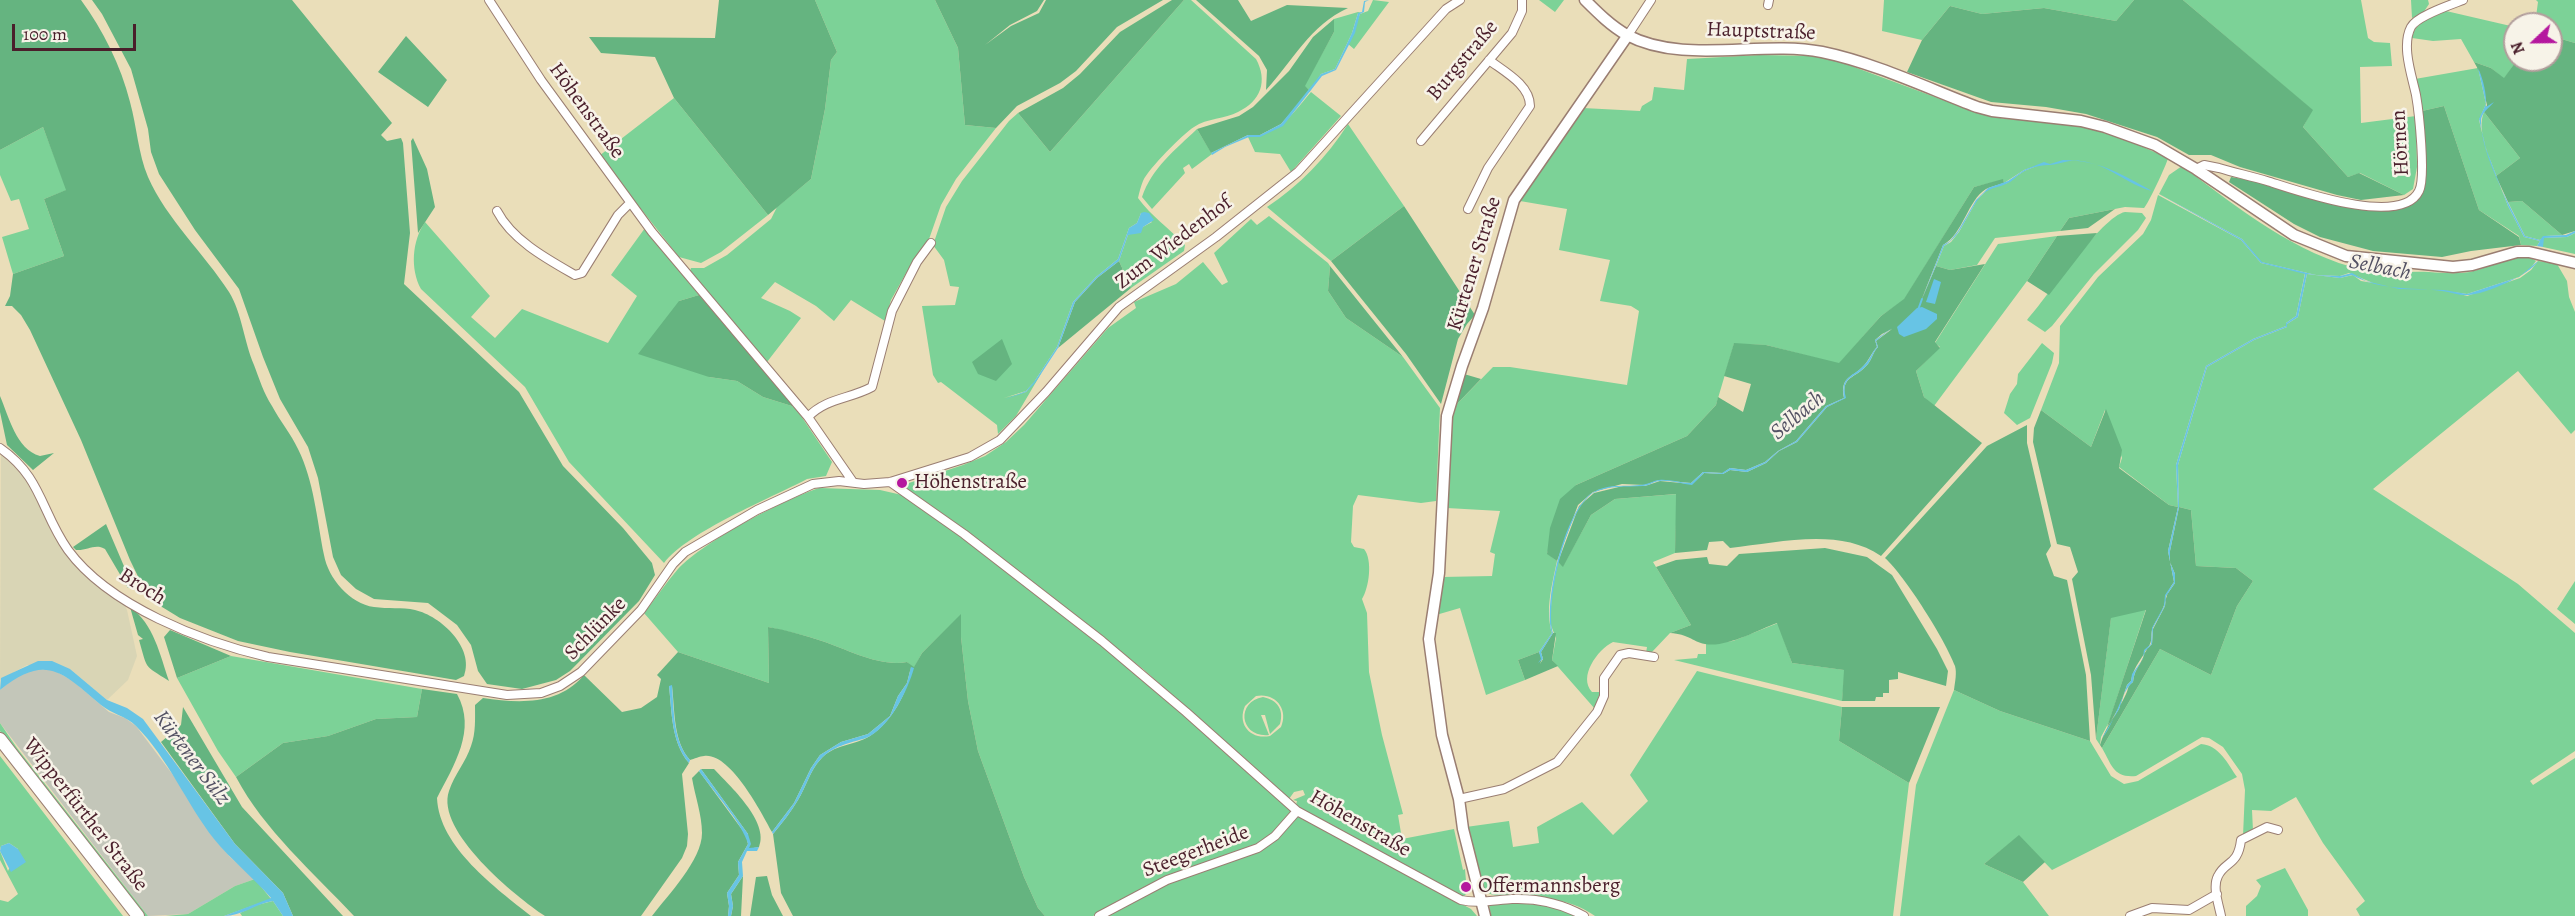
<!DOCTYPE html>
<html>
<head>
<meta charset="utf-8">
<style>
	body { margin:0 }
	#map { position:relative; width:2575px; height:916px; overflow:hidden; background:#eadeb9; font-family:Alegreya,serif }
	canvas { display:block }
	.north { position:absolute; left:2503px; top:12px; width:60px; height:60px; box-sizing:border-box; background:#f7f3e8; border:2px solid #b29e9c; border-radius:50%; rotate:248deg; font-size:16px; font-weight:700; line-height:24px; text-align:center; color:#4a1f2b }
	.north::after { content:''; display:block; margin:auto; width:21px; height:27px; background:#b5179e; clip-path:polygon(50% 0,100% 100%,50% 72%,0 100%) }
	.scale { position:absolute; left:12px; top:24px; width:124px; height:27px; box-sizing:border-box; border:3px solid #4a1f2b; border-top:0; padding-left:8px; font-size:18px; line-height:21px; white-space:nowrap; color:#4a1f2b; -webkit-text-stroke:4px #f7f3e8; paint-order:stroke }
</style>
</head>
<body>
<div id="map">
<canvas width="2575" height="916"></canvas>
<div class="north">N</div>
<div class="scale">100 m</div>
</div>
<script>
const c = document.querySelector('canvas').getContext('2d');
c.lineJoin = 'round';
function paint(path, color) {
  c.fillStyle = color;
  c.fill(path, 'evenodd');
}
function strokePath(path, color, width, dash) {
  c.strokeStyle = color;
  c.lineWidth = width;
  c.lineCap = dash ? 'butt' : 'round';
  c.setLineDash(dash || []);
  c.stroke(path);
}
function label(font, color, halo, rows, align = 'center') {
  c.font = font + ' Alegreya,serif';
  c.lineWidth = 5;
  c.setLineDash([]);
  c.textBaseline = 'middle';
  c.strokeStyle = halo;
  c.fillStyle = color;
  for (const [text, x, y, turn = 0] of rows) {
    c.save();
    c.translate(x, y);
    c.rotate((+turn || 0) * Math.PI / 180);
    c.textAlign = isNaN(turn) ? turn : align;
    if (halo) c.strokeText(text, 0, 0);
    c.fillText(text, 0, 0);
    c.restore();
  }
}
paint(new Path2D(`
	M1 453 22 472 34 492 53 535 71 561 94 583 123 602 127 610 137 656 128 680 107 700 70 669 27 665 0 680Z`), '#d9d5b5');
paint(new Path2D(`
	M52 669 73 681 109 712 125 718 136 726 176 779 213 837 230 857 255 879 235 886 188 914 148 916 0 723V690L17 676 34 670Z`), '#c3c6b9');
paint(new Path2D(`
	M815 0H935L958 48 965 125 996 128 956 179 941 205 928 242 914 259 891 300 885 321 851 300 834 321 816 306 775 282 761 298 790 311 801 318 767 362 690 271 691 268H704L727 255 771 219 777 207 811 179 825 109 831 60 837 52Z
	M1184 0H1191L1256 59C1268 81 1261 101 1238 112 1225 119 1207 118 1194 127 1183 134 1149 168 1143 181 1141 186 1139 193 1138 198 1151 216 1170 229 1185 245L1184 251 1131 288 1119 261 1128 235 1152 222 1141 213 1137 223 1129 228 1118 259 1096 277 1073 302 1057 347 1034 382 1026 391 1004 398 1026 392 1042 372 1016 416 998 434 997 425 941 382 938 383 933 375 922 306 955 305 959 287 950 286 944 260 933 245 946 207 962 181 1009 121 1018 113 1050 152Z
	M1373 0 1389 2 1354 49 1348 44 1360 14 1368 11Z
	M1539 0H1564L1555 12Z
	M1884 0H2134L2116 21 2044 8 1982 14 1950 6 1922 40 1882 31Z
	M2183 0H2361L2368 38 2374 42 2390 43 2392 66 2360 67 2361 123 2416 116 2417 167 2413 189 2404 195 2360 173 2348 177 2303 127 2312 110Z
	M2411 0H2428L2429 4 2423 13 2412 18Z
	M2536 0H2575V43L2551 36V24H2535L2538 2Z
	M2446 11 2515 27 2517 60 2504 79 2491 68 2474 62 2461 39 2433 41 2412 38C2415 21 2432 18 2446 11Z
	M1358 12H1362L1358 13 1352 33 1335 69 1321 74 1310 91 1304 86 1334 32V19Z
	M1759 55 1817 56 1838 61 1978 113 2005 119 2037 120 2083 127 2125 139 2168 158C2167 164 2147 206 2144 208L2125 207 2069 218 2060 231 1995 238 1977 265 1950 270 1936 266 1944 246 1951 242 1959 232 1977 200 1988 189 2007 183 2024 171 2039 165 2024 170 2004 183 2003 180 1974 187 1904 300 1881 316 1839 364 1766 345 1734 344 1716 405 1687 436 1576 485 1547 553 1557 561C1552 585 1545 610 1552 633L1539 652 1518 660 1525 680 1486 695 1460 608 1436 615 1442 577 1492 576 1495 554 1490 552 1500 511 1447 508 1451 425 1455 406 1493 367H1510L1627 385 1639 311 1631 306 1600 301 1610 260 1559 250 1567 209 1520 201 1524 190 1583 108 1640 111 1642 106 1652 100 1654 87 1684 90 1687 59Z
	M2478 68 2486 104 2479 120 2486 149 2508 206 2524 237 2540 241 2537 246 2521 245 2519 236 2479 210 2444 106 2422 111 2415 79Z
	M1311 92 1341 116 1291 172 1280 154 1255 152 1248 137C1281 134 1291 115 1311 92Z
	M674 98 768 215 721 252 701 263 679 257 599 156Z
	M2484 112 2520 158 2496 176C2490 158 2476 130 2484 112Z
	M1348 124 1404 206 1331 261 1267 207C1299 186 1327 157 1348 124Z
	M43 127 67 190 44 199 64 256 13 274 2 237 29 229 19 199 11 201 0 175V150Z
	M1197 129 1212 154 1192 169 1189 164 1183 168 1185 173 1152 209 1142 197C1152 168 1175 150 1197 129Z
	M2182 166C2237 207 2296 255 2364 270 2384 274 2408 271 2429 272 2443 273 2456 274 2470 272 2487 269 2520 250 2536 261L2530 269 2519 277 2467 294 2453 292 2467 296 2520 278 2531 270 2538 261 2557 264 2567 281 2569 297 2575 312V430L2571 434 2518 371 2373 489 2518 584 2575 633V751L2530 781 2533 785 2575 758V916H2360L2356 909 2365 901 2323 843 2296 797 2271 811 2252 810 2253 831 2243 836 2245 790 2242 774 2223 747 2209 738 2202 737 2136 776C2113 778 2112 765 2102 748L2160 649 2211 675 2237 606 2253 581 2236 568 2196 566 2191 510 2179 507 2178 465 2207 367 2254 340 2287 327V324L2298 317 2307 274 2340 278 2353 275 2361 281 2373 283 2349 273 2340 276 2316 275 2261 262 2242 239 2159 194 2169 175Z
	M2158 195 2241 240 2261 263 2305 273 2296 316 2286 323V326L2253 339 2206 366 2176 465 2178 507 2169 505 2119 467 2122 458 2105 410 2091 447 2041 410 2059 363 2060 326 2098 277 2143 234 2151 220Z
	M2522 201 2562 235 2546 236 2540 240 2525 236 2508 202Z
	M2125 212 2142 213 2146 218 2138 230 2094 274 2052 326 2045 332 2027 320C2046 299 2102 216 2125 212Z
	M1269 216 1328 263 1330 266 1328 291 1346 318 1403 357 1440 408 1436 501 1421 503 1358 495 1353 506 1351 542 1354 547 1364 549C1373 560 1369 588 1362 599L1367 613 1369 672 1382 735 1403 814 1398 815 1402 839 1454 829 1463 870 1465 869 1467 893 1463 897 1298 808 1296 805 1297 801 1293 800 1305 795 1303 790 1294 792 1289 799 1143 669 958 525 905 489 909 483 963 465 985 456 1006 442 1024 425 1108 328 1136 308 1134 302 1176 284 1203 262 1222 285 1228 282 1214 253 1251 219 1257 225ZM1256 696C1275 692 1289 709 1281 727L1270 736C1250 740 1237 724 1245 706Z
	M425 222 490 296 471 317 495 338 522 309 608 343 637 296 611 275 645 228 699 295 679 301 709 377 737 381 763 397 795 407 832 462 826 476 807 479C769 499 689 531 664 563L569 462 525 387 421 289C410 269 412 241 425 222Z
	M2575 233V254L2543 247V238L2567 237Z
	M2057 236 2027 281 1934 406 1924 397 1916 371 1940 347 1935 343 1998 244Z
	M2042 343 2054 353 2052 363 2030 418 2017 425 2004 413 2010 394 2017 384 2018 374Z
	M819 488 880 490 902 495 965 538 1137 673 1290 810V813L1272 834 1257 844 1148 886 1093 916H1045L1038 908 1024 877 978 751 968 701 961 637V615L922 653 914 668 907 662C879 667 849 650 822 641 804 635 786 631 768 627L769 683 678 652 644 613C655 599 666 583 678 569 706 540 781 501 819 488Z
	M1677 494 1675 553 1653 562 1691 625 1670 633 1651 653H1646L1647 647 1613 642C1597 650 1578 677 1592 692H1600L1595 709 1552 660 1556 638 1550 623 1552 591 1558 562 1563 566 1591 515 1615 499Z
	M2575 581V624L2557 609Z
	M2146 609 2109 722 2101 737 2100 745 2096 739 2111 617Z
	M1778 623 1792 663 1845 670 1842 701 1674 660 1697 658 1698 654H1706V644L1733 641Z
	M231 656 422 689 417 717 376 719 328 736 283 743 236 777 218 751 177 678Z
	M1697 671 1842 707 1839 741 1909 783 1893 916H1595C1576 902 1548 897 1524 896 1509 895 1497 899 1484 891L1466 827 1509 821 1513 847 1539 843 1537 827 1582 802 1613 835 1648 801 1630 775Z
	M1954 690 2000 711 2090 741 2111 776 2124 784 2138 781 2201 744C2219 745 2228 764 2237 777L2052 870 2019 836 1984 864 2023 882 2049 916H1900L1916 785Z
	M1263 697C1278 700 1284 710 1280 724L1270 734 1265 715H1261L1269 735C1240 738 1235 702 1263 697Z
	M0 723 17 748 148 916H144L0 731Z
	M0 756 123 916H0V900L8 902 18 894 0 860V851L8 871 18 849 9 843 1 846 0 850Z
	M1299 817 1471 909 1477 916H1105L1150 891 1249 853 1295 818Z
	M2285 868 2308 910V916H2246V906L2257 896 2261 886 2256 880Z
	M255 879 271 899 224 916H165L188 914 235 886Z
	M273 901 283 916H242L240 913 257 905Z
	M1497 903 1549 905 1578 916H1491L1489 905Z`), '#7cd297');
paint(new Path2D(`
	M0 0H81C103 30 121 66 130 102 137 127 138 153 148 177 167 220 204 253 229 292 242 313 244 342 254 365 259 378 264 394 272 406 280 421 291 434 298 449 314 481 317 520 324 555 328 578 350 604 374 607 388 609 402 607 415 610 441 616 475 648 464 676L456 680 290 652 238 641 180 618 149 599 130 560 81 440 30 330 21 315 12 306H5L10 296 13 274 64 256 44 199 66 190 43 127 0 150Z
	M92 0H292L392 123 381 135 387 141 401 138 403 143 410 233 404 284 519 392 563 466 623 528 652 563 655 575 639 601 570 671 556 680 522 689 487 684 478 671 471 645 457 625 428 603 374 599 356 589 341 575 333 557 318 478 308 447 280 399 263 357 239 289 195 230 159 174 151 152 148 129 131 69 102 14Z
	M719 0H815L837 52 831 60 825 109 811 179 768 215 674 98 655 57 601 53 589 37 715 38Z
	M935 0H1044L1037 11 1010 25 985 45 1011 26 1039 13 1046 0H1163L1117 27 1076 71 1060 83 1017 106 996 128 965 125 958 48Z
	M1172 0H1184L1050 152 1018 113 1063 88 1080 74 1120 32Z
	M1196 0H1238L1251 21 1287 5 1348 8C1310 25 1293 61 1266 90L1267 70 1259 56Z
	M2134 0H2183L2313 110 2303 127 2348 177 2359 173 2404 195 2361 200 2337 195 2240 167 2211 155H2189L2157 137 2086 114 2046 107 1991 102 1907 72 1922 40 1950 6 1982 14 2044 8 2116 21Z
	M1334 19V32L1305 86 1310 91 1281 124 1260 135H1248L1211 153 1197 129 1239 116 1253 107 1289 71 1313 37Z
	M406 36 447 80 428 107 378 72Z
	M2551 36 2575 43V231L2562 235 2522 201 2508 202 2496 176 2520 158 2484 112 2487 105C2483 89 2483 76 2474 62L2491 68 2504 78 2517 60H2551Z
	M2444 106 2479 210 2519 237 2521 245 2471 251 2442 257 2373 251 2320 237 2294 224 2229 182 2231 177C2243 179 2255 181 2267 184 2306 195 2396 232 2424 190L2422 111Z
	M413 138 427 169 435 207 418 233 411 141Z
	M2003 179 2004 183C1998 185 1990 187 1986 189 1967 201 1964 233 1943 245L1921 301 1936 266 1950 270 1985 264 1935 342 1940 348 1916 371 1924 397 1982 443 1881 556C1839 527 1778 543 1730 548L1723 541 1709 542 1707 550 1675 553 1676 494 1615 499 1591 515 1563 567 1558 562 1579 506 1594 493 1623 486H1645L1660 481 1692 484 1704 473 1723 474 1730 470 1747 472 1766 463 1779 451 1797 442 1827 407 1845 398C1841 375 1856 379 1868 364 1872 359 1873 352 1878 347L1876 341 1892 329 1882 334 1875 340 1877 347C1872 352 1870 358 1866 363 1855 378 1839 375 1844 398L1826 406 1796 441 1778 451 1765 462 1746 470 1730 468 1723 473 1703 472 1691 483 1659 480 1645 485 1622 484 1593 492 1578 505 1557 561 1547 554 1550 528 1560 499 1576 485 1687 436 1716 405 1718 397 1743 412 1751 384 1724 376 1734 343 1766 345 1839 363 1881 316 1904 299 1974 187Z
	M1404 206 1475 315 1467 324 1458 339 1441 404 1406 354 1331 261Z
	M2115 209 2088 228 2060 231 2069 218Z
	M2097 233 2049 295 2027 281 2057 236Z
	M1119 261 1131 288 1058 348 1075 302 1097 278Z
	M1330 266 1403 357 1346 318 1328 291Z
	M699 295 784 394 795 407 763 397 737 381 709 377 638 354 679 301Z
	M1002 339 1012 364 996 381 978 374 972 362Z
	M1464 374 1481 379 1455 406Z
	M0 396C9 417 16 449 40 456L54 453 33 470 7 445 0 412Z
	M2106 409 2122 450 2119 468 2169 505 2178 507 2168 551 2174 582C2166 593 2167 598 2163 608 2160 616 2154 623 2152 630 2151 634 2152 640 2150 644 2144 656 2133 667 2131 681L2127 685 2119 709 2107 727 2146 610 2111 618 2096 739 2091 675 2072 579 2078 572 2070 547 2057 544 2033 442 2034 428 2041 410 2091 447Z
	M2027 425V443L2051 546 2046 554 2054 576 2067 580 2086 675 2090 741 2000 711 1954 690C1955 682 1957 673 1955 666 1946 641 1905 576 1885 558L1987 446Z
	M2179 507 2191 510 2196 566 2236 568 2253 581 2237 606 2211 675 2160 649 2102 748 2100 745C2105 727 2119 710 2126 694 2129 688 2127 686 2133 682 2134 668 2143 663 2145 651L2152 644 2153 629 2165 606 2166 596 2175 583V574L2170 562V551Z
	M106 524 132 585 128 588 105 549C95 543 87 551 76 550L73 547Z
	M1825 548 1867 557 1892 575 1937 649 1948 671 1946 686 1898 672V679L1889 680V693H1883V697H1876L1875 701H1842L1844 670 1792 663 1777 623C1758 630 1726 648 1705 644 1691 641 1689 634 1670 633L1691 625 1656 567 1676 560 1707 557 1709 564 1727 566 1739 554Z
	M130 607C154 624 160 655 169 681 143 664 148 671 139 640L143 639 138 635Z
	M961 614V637L968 701 978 751 1024 877 1038 908 1045 916H793L781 893 773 834C782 823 791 812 798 800 806 787 810 771 820 760 833 744 854 746 870 736 891 723 909 691 911 667L907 683 898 696 890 716 868 734 841 742 820 755 811 768 794 803 772 832C761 812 730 752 704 756 700 756 694 759 690 760 673 741 675 711 672 686H669C672 712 671 742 689 763L682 774 688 834 687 846 682 858 641 916H545C516 897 435 831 449 791 454 775 466 762 471 746 476 733 475 718 475 705L483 698C518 703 558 706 584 675L622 712 641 708 657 697 661 679 657 675 678 652 769 683 768 627C786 630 804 635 822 641 849 650 879 667 907 662L914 667 922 653Z
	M170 630 231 656 177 678 164 637Z
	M1553 633H1556L1552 660 1558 666 1525 680 1518 660 1539 652 1542 659 1540 664 1543 659 1541 652Z
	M422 689 457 694C477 730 454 765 437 798 439 847 496 888 531 916H354C313 872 264 830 236 777L283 743 328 736 376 719 417 717Z
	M183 707 242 807 343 916H293L283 893 235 844 161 742 181 725Z
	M1842 707H1940L1909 783 1839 741Z
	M701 769H714C729 785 770 822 759 847L748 849V834Z
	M699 771 746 835 748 844 738 862 739 875 727 893 729 906 728 916H652C668 895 702 860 702 833 702 815 695 796 692 778Z
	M2019 835 2045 862 2023 882 1984 864Z
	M743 876 741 916H731L733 906 731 894Z
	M767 876 772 895 783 916H750L756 877Z`), '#65b480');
paint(new Path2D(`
	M1369 0 1365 2 1364 12 1360 14 1355 33 1336 70 1322 76 1283 126 1260 137H1249L1225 147 1212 155 1211 153 1248 135H1260L1281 124 1321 74 1335 69 1352 33 1358 13 1362 12 1364 1Z
	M2478 68C2483 78 2487 95 2486 107L2494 102C2489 108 2481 113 2481 121 2481 156 2510 205 2525 236L2540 240 2543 236 2566 235 2575 231V233L2567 237 2544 238 2543 247 2537 246 2540 241 2524 237 2508 206 2486 149 2479 119 2486 104Z
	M2063 160C2099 160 2121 174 2152 191 2128 185 2108 164 2081 161 2068 159 2059 165 2049 165 2036 165 2023 170 2014 179 2004 188 1990 186 1982 195 1967 211 1963 235 1944 246L1921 302 1943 245 1950 241 1958 231 1976 200 1988 188 2008 181 2024 170 2044 162 2050 164Z
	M2159 194 2242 239 2262 262 2316 275 2340 276 2352 273 2366 281 2399 289 2444 290 2467 294 2519 277 2538 261C2530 275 2485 294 2469 295 2460 296 2451 292 2442 291 2410 287 2381 291 2352 275L2340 278 2307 274 2298 317 2287 324V327L2254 340 2207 367 2178 465 2179 507 2170 551V562L2175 574V583L2166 596 2165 606 2153 628 2152 644 2145 651C2143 664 2134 668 2133 682 2121 691 2115 724 2102 738L2119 709 2127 685 2131 681 2132 674 2143 659 2144 650 2151 644 2152 628 2164 606 2165 595 2174 582 2168 551 2178 507 2176 465 2206 366 2253 339 2286 326V323L2296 316 2305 274 2261 263 2241 240Z
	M1144 212 1149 213 1154 220 1143 227 1141 233 1128 235 1119 261 1097 278 1075 302 1058 348 1035 383 1026 392 1004 400 1026 391 1034 382 1057 347 1073 302 1096 277 1118 259 1129 228 1137 223 1141 213Z
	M1934 279 1941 282 1935 304 1926 302Z
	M1922 307 1937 314V319L1926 329 1904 337 1899 334 1897 327 1917 308Z
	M1892 328 1876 341 1878 347C1873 352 1872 359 1868 364 1856 379 1840 375 1846 398L1827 407 1797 442 1779 451 1766 463 1747 472 1730 470 1723 474 1704 473 1692 485C1682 484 1670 480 1660 481 1654 481 1649 486 1643 486 1627 487 1608 485 1593 493 1566 510 1545 603 1553 633L1541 652 1543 659 1538 663 1541 659 1539 652 1552 633C1543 602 1565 510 1592 493 1609 482 1630 488 1646 484 1651 483 1655 480 1659 480 1669 479 1681 483 1691 483L1703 472 1722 473 1730 468 1746 470 1765 462 1778 451 1796 441 1826 406 1844 398C1840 374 1854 378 1866 363 1870 359 1872 352 1877 347L1875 340Z
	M38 661H52L70 669 107 700 127 708 143 719 235 844 283 893 293 916H283L273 901C255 904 242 916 224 916L271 898C253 877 231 860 214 839 186 803 168 758 136 726 126 716 112 714 101 705 62 672 46 653 0 690L1 678Z
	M911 667 914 668C908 690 889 729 866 738 850 743 832 746 820 760 810 771 806 787 798 800 791 812 782 823 773 834L772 832 794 803 811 768 820 755 841 742 868 734 890 716 898 696 907 683Z
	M672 685C674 711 673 741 690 760L689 763C671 742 672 712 669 686Z
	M701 769 748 834 751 844 749 848 759 847 757 851H747L742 862 743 876 731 894 733 906 731 916H728L729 906 727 893 739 875 738 862 748 844C743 824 712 790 699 771Z
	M9 843 18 849 26 862 11 872 0 851 1 846Z`), '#67c4e5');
strokePath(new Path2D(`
	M1918 310 1922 299`), '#67c4e5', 2);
const minor = new Path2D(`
	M489 0 541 80 652 232 808 417 853 482
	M1768 5 1769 0
	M1628 35 1651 0
	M1421 141 1512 33 1522 11V0
	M2196 169 2204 165 2219 168C2235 173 2251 176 2267 181 2296 190 2401 228 2419 191 2426 178 2419 112 2416 95 2412 76 2401 46 2411 27 2417 16 2450 5 2463 0
	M1468 209 1488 168 1530 106C1530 85 1505 72 1489 60
	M497 211C512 240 547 259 575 275L582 273 618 215 630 203
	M808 417C826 398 850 399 872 387L892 311 917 262 931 243
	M0 448C42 477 41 512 68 550 109 606 202 642 268 657L507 695 541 693 560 686 581 672 641 610 673 564 685 552 757 510 813 484 839 481 864 484 890 482 970 457 1000 440 1046 392 1119 307 1216 237 1298 172 1446 9 1460 0
	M890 482 964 534 1102 641 1186 712 1297 811 1461 900C1478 904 1495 900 1512 899 1538 898 1561 903 1584 916
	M1459 799 1504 789 1557 762 1597 712 1604 696V678L1620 655 1629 653 1654 657
	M1099 916 1167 880 1258 848 1275 836 1297 811
	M2130 916 2152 908 2189 910 2217 894
	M2221 916C2219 905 2212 887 2218 876 2225 861 2238 866 2241 840L2267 827 2278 830`);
const tertiary = new Path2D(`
	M1585 0C1598 13 1611 26 1627 35 1683 65 1761 40 1822 52 1875 63 1927 88 1977 107L1992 111 2081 121 2105 127 2155 145 2196 169 2294 235 2346 256 2453 267 2472 265 2517 252H2529L2575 263
	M1485 916 1463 829 1459 799 1442 735 1429 639 1439 573 1447 416 1462 366 1483 308 1514 200 1628 35`);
const secondary = new Path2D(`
	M0 739 138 916`);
strokePath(minor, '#9a7e72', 10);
strokePath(tertiary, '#9a7e72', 13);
strokePath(secondary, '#9a7e72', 14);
strokePath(minor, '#fff', 8);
strokePath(tertiary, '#fff', 10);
strokePath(secondary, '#fff', 12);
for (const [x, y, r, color] of [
	[902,483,6,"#b5179e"],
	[1466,887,6,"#b5179e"]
]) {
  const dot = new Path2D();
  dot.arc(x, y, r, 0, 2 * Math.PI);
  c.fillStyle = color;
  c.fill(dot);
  strokePath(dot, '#f7f3e8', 2);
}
label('21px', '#4a1f2b', '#f7f3e8', [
	["Hauptstraße",1761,32,2],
	["Burgstraße",1463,61,-50],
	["Höhenstraße",586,111,54],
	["Hörnen",2401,143,-93],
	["Zum Wiedenhof",1174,243,-37],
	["Kürtener Straße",1475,264,-73],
	["Broch",142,587,32],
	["Schlünke",596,629,-46],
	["Wipperfürther Straße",85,815,52],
	["Höhenstraße",1360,824,30],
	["Steegerheide",1196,852,-21]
]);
label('21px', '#4a1f2b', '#f7f3e8', [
	["Höhenstraße",914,483],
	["Offermannsberg",1478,887]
], 'left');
label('italic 22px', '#535163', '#f7f3e8', [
	["Selbach",2380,268,11],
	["Selbach",1798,416,-40],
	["Kürtener Sülz",191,758,53]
]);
</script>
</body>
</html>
